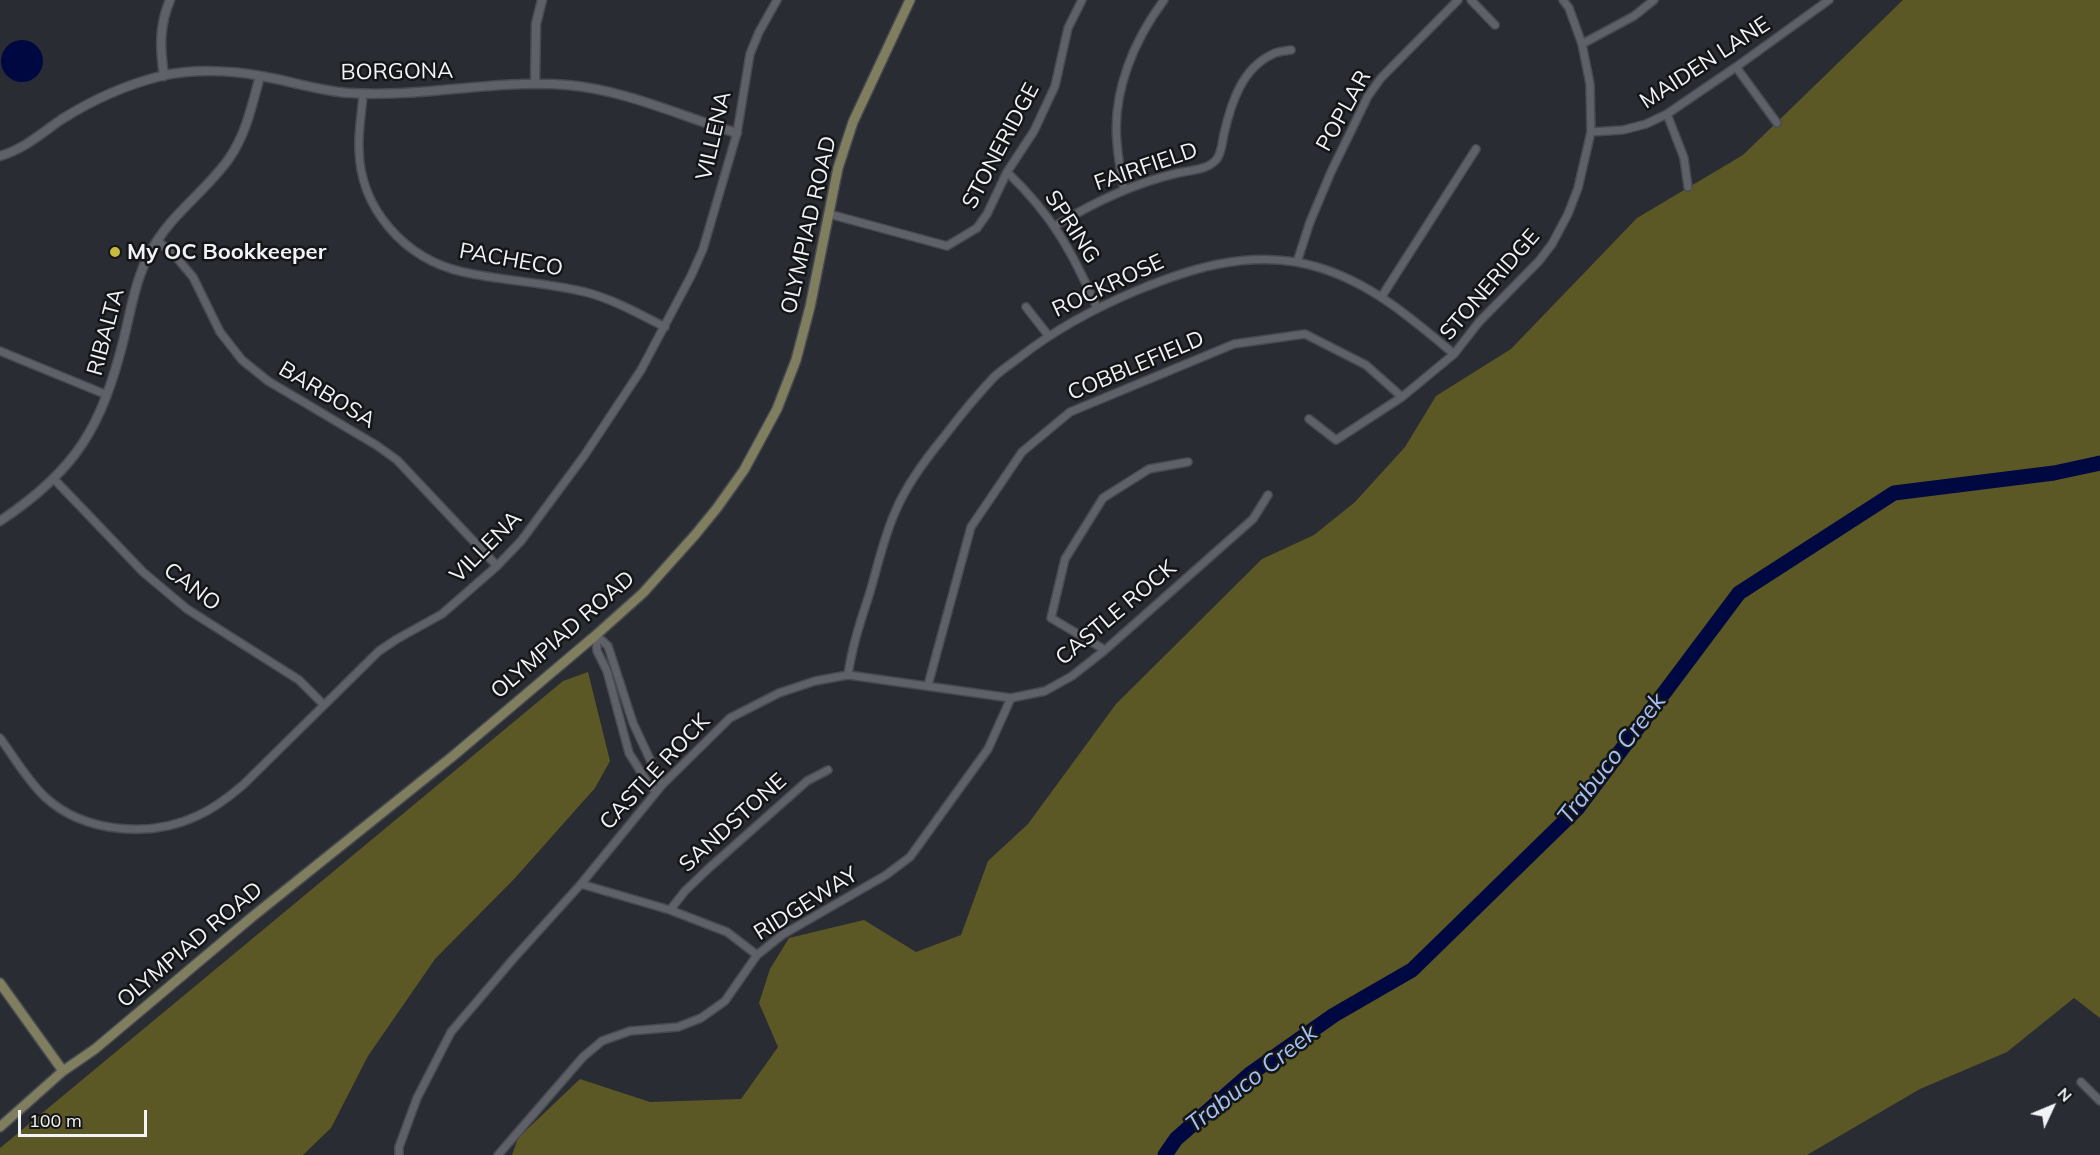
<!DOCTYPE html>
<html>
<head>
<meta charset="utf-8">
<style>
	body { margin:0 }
	#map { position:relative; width:2100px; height:1155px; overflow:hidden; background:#292c32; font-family:Mulish,sans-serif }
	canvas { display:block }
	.north { position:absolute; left:2022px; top:1077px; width:60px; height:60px; -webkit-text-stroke:4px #131517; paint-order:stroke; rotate:46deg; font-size:16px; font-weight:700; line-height:24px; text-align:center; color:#f1f3f7 }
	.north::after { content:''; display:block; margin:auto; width:21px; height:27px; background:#f1f3f7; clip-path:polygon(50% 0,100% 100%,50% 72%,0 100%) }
	.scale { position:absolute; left:18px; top:1110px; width:129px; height:27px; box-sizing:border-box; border:3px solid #f1f3f7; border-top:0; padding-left:8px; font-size:18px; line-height:21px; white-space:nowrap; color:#f1f3f7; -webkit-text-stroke:4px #131517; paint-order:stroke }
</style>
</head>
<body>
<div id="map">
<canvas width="2100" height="1155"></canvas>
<div class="north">N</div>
<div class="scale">100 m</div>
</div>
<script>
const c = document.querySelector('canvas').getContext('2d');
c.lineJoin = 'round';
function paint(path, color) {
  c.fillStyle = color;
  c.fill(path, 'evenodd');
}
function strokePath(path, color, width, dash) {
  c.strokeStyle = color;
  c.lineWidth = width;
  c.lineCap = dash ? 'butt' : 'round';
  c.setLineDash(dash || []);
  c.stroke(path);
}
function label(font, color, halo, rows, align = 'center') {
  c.font = font + ' Mulish,sans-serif';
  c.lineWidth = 5;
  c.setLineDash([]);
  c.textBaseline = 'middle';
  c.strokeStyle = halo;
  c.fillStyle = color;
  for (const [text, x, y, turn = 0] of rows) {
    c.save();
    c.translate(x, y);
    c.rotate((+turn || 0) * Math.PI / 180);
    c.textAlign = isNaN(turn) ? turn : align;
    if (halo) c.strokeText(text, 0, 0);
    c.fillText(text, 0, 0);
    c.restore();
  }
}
paint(new Path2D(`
	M1903 0H2100V1018L2074 998 2007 1052 1920 1089 1807 1155H512L518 1138 580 1079 650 1102 741 1099 778 1047 759 1003 770 969 789 938 864 920 916 952 961 935 988 861 1028 824 1116 704 1262 559 1314 535 1355 502 1405 447 1436 396 1511 349 1637 218 1743 155Z
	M588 672 610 761 595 788 515 878 435 959 368 1056 331 1128 303 1155H0V1148L563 681Z`), '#5c5825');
paint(new Path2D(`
	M1 61a21 21 0 1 1 42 0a21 21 0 1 1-42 0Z`), '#000842');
strokePath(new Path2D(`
	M1165 1155 1176 1139 1250 1074 1334 1015 1412 970 1577 809 1739 593 1894 493 2054 473 2100 463`), '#000842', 15);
const minor = new Path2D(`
	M1471 0 1495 25
	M1582 44 1634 16 1654 0
	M1736 67 1777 123
	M363 94C362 112 358 131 359 149 360 209 405 259 463 272 503 281 545 282 585 292 613 299 639 314 665 327
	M1667 114 1684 158 1688 187
	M1591 132 1623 130 1646 124 1667 114 1736 67 1829 0
	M1007 172C1052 215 1072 251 1097 308
	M1124 189C1121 174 1118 158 1117 143 1112 92 1134 40 1164 0
	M829 214 947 246 977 228 987 214 1007 172 1034 131 1055 86 1068 28 1082 0
	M1055 226C1094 202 1134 183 1178 173 1191 170 1207 170 1216 160 1222 153 1222 142 1224 134 1231 103 1242 68 1273 54 1278 51 1286 51 1291 50
	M157 240 176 257 193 277 220 332 242 360 268 381 376 445 397 460 497 566
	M1297 262 1310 222 1331 172 1368 96 1381 78 1458 0
	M1382 296 1476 149
	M1026 307 1048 335
	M0 351 107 395
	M1309 419 1336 440 1402 397 1454 354 1479 322 1539 261 1552 244 1568 214 1578 188 1591 132 1590 84 1582 44 1569 8 1563 0
	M54 479 143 572 187 609 299 680 324 705
	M596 635 597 651 607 671 629 753 646 780 656 792
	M596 635 608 646 633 723 662 785
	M1105 650 1051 618 1065 559 1103 498 1149 469 1188 462
	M848 675C852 646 861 620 870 592 878 565 884 536 896 510 907 484 925 460 943 438 959 417 977 395 995 376 1003 369 1012 363 1020 357 1057 328 1095 308 1138 290 1189 269 1240 253 1296 262 1359 273 1407 314 1454 354
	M928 685 971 527 1022 452 1070 412 1234 344 1305 334 1366 365 1402 397
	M0 738C14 757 27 780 45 797 84 833 150 838 197 816 215 808 229 797 243 785L379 651 397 639 442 614 497 566 521 541 584 456 641 370 691 276 703 249 737 133 750 54 759 32 777 0
	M581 884 670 910 727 932 757 955
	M670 910 685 891 709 868 807 781 828 770
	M2081 1082 2100 1101
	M399 1155V1147L417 1098 451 1032 514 958 581 884 662 785 730 718 779 693 815 681 848 675 1011 698 1045 691 1072 676 1105 650 1253 519 1268 495
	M498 1155 583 1057 602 1041 630 1031 678 1027 701 1018 725 1001 757 955 782 935 886 875 910 857 988 749 1011 698`);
const tertiary = new Path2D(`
	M164 76C160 48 159 26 170 0
	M535 84 536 24 542 0
	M0 156C24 149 42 133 62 119 94 99 125 85 161 76 192 69 230 70 261 76 291 81 319 91 350 93 422 98 495 79 567 85 626 90 680 116 737 133
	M0 521C77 470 102 426 124 338 131 309 136 277 151 251 170 215 204 193 228 160 246 135 252 105 260 76`);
const secondary = new Path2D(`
	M0 983 63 1071
	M0 1127 63 1071 95 1049 252 917 453 756 596 635 643 593 695 535 717 508 744 470 777 409 796 360 810 307 838 168 853 122 910 0`);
strokePath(minor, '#484a4f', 10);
strokePath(tertiary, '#484a4f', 11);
strokePath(secondary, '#484a4f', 12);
strokePath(minor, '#5e6168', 7);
strokePath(tertiary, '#5e6168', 8);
strokePath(secondary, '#7f7e5f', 9);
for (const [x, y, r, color] of [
	[115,252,6,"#c6bb3c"]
]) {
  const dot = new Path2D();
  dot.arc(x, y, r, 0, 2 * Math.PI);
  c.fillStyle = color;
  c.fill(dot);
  strokePath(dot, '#131517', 2);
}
label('22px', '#f1f3f7', '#131517', [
	["MAIDEN LANE",1705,63,-33],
	["BORGONA",397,72,-1],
	["POPLAR",1344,111,-61],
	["VILLENA",714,136,-77],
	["STONERIDGE",1001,146,-62],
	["FAIRFIELD",1146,167,-19],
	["OLYMPIAD ROAD",809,225,-77],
	["SPRING",1072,227,57],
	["PACHECO",511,260,10],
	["STONERIDGE",1490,285,-49],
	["ROCKROSE",1108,286,-25],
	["RIBALTA",106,332,-75],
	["COBBLEFIELD",1136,366,-23],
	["BARBOSA",327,395,31],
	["VILLENA",486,547,-45],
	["CANO",192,587,37],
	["CASTLE ROCK",1116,613,-40],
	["OLYMPIAD ROAD",563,635,-41],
	["CASTLE ROCK",655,772,-47],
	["SANDSTONE",733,823,-42],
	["RIDGEWAY",806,904,-32],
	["OLYMPIAD ROAD",190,945,-40]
]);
label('bold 22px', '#f1f3f7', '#131517', [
	["My OC Bookkeeper",127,252]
], 'left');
label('italic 24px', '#a5c0f6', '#131517', [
	["Trabuco Creek",1612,759,-52],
	["Trabuco Creek",1252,1079,-38]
]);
</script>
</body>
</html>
